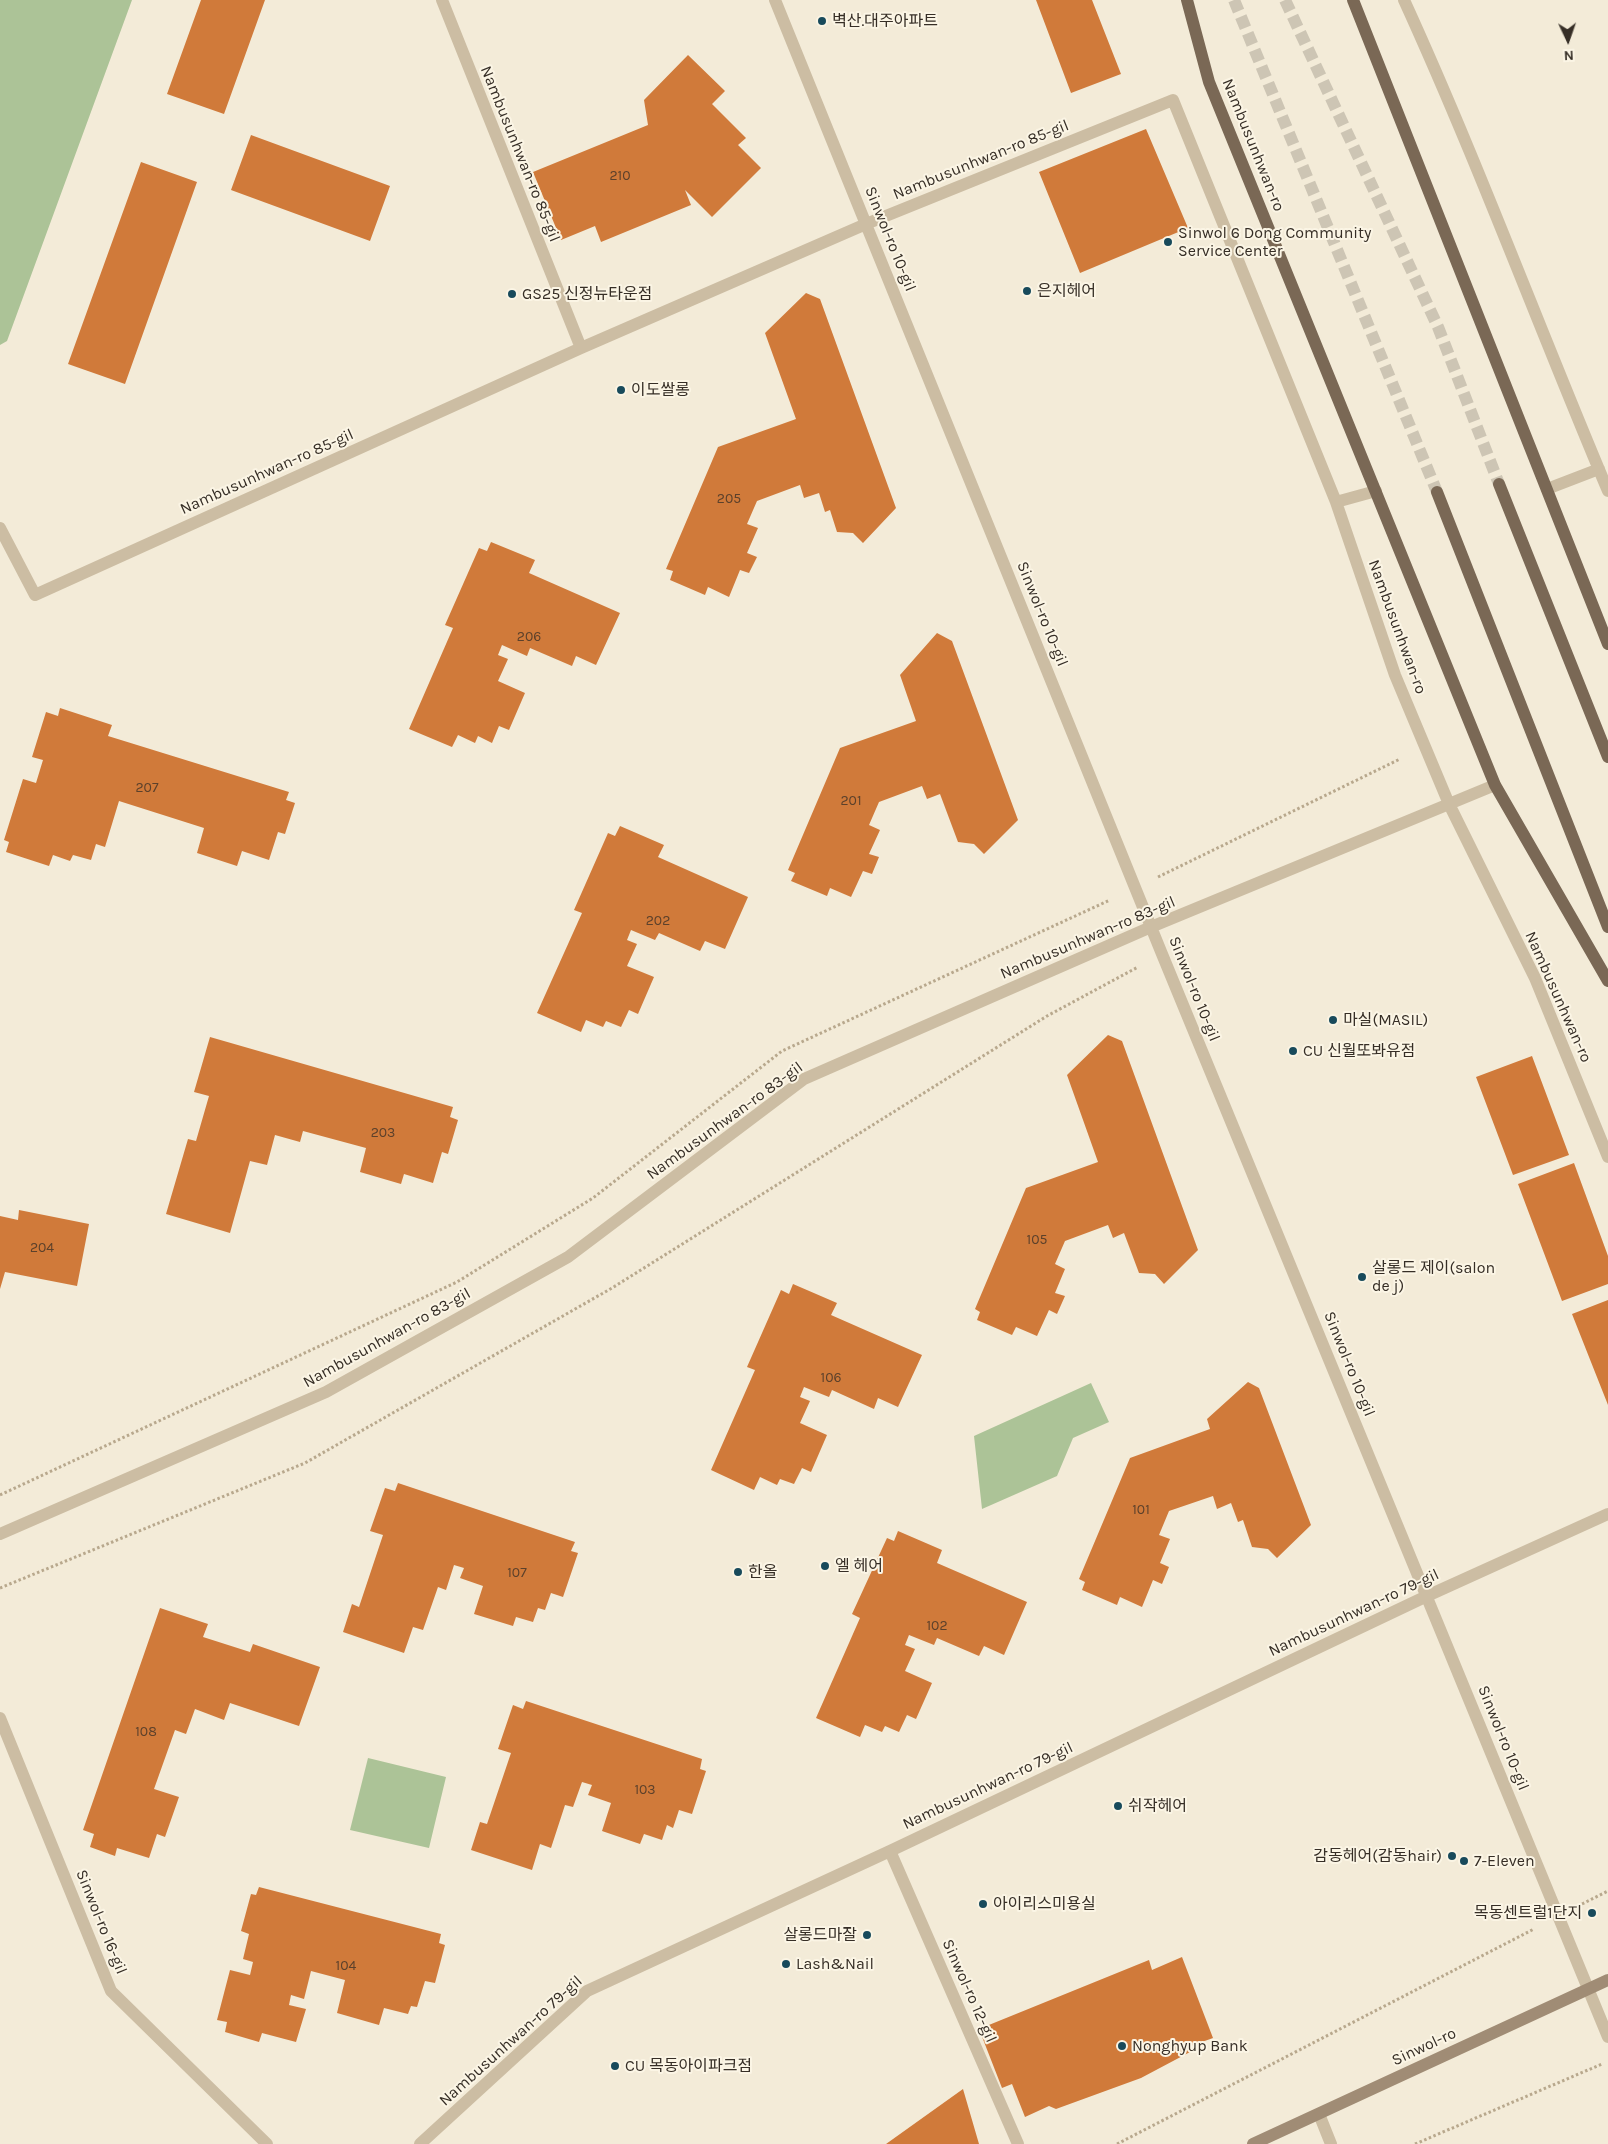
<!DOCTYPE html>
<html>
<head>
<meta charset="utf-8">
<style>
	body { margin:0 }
	#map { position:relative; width:1608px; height:2144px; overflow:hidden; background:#f3ebd8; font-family:Karla,sans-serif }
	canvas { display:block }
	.north { position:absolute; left:1543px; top:15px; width:50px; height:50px; -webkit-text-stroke:4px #fbf5e5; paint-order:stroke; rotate:177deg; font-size:14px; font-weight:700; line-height:20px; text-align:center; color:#362e26 }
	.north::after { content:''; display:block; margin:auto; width:18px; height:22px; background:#362e26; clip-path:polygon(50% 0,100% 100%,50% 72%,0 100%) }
</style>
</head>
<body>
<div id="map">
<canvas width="1608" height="2144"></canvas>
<div class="north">N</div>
</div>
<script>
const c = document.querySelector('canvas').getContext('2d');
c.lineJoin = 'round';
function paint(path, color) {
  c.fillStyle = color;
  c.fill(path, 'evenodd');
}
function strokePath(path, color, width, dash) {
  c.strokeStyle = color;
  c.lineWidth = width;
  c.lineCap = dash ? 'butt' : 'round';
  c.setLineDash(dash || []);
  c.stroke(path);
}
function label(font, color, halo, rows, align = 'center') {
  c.font = font + ' Karla,"Noto Sans KR",sans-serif';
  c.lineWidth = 4;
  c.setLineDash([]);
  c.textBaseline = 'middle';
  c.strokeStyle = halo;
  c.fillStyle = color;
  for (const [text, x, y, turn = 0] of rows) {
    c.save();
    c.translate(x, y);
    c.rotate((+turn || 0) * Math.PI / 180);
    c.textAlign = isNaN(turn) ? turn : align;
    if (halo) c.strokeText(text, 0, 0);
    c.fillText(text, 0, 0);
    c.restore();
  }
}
paint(new Path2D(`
	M0 0H132L7 341 0 345Z
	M1091 1383 1109 1422 1073 1438 1057 1476 982 1509 974 1436Z
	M368 1758 446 1777 429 1848 350 1830Z`), '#acc397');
paint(new Path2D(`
	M201 0H265L224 114 167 94Z
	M1036 0H1092L1121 74 1071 93Z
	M688 55 725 91 712 104 746 138 738 145 761 168 712 217 685 190 691 205 601 242 595 226 561 240 533 172 648 125 644 100Z
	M1146 129 1188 228 1080 273 1039 172Z
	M251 135 390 186 370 241 231 190Z
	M141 162 197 182 125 384 68 364Z
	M806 293 820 299 896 508 863 543 853 533 837 532 830 510 825 512 819 493 804 498 800 485 757 501 747 524 758 528 747 553 757 557 749 573 740 570 729 597 708 587 705 595 670 580 673 571 666 569 718 447 796 419 765 333Z
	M491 542 535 560 529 573 620 613 596 665 576 656 572 666 530 648 527 656 502 645 498 655 508 659 498 681 525 693 509 730 499 726 492 743 478 736 475 743 458 735 452 747 409 729 453 628 445 625 479 548 487 551Z
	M937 633 952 641 1018 820 984 854 974 844 958 842 940 794 927 799 922 786 879 802 869 825 880 830 869 854 879 857 872 874 863 871 851 897 830 888 827 896 791 881 795 873 788 870 840 748 916 721 900 675Z
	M60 708 112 725 108 736 289 792 286 800 295 803 285 834 278 832 269 860 242 851 237 866 197 853 204 828 119 801 105 847 96 844 91 860 73 855 70 861 53 855 49 866 6 852 9 842 4 840 23 779 36 783 43 760 32 757 46 712 58 716Z
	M620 826 664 845 658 857 748 897 725 949 705 941 700 951 659 933 655 940 631 930 627 940 637 944 627 966 654 977 638 1014 629 1010 621 1027 606 1021 603 1027 586 1020 581 1032 537 1013 582 913 574 910 608 833 615 836Z
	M1108 1035 1122 1041 1198 1250 1164 1284 1155 1274 1139 1273 1124 1233 1113 1238 1108 1225 1065 1241 1055 1264 1065 1269 1055 1293 1065 1296 1057 1314 1049 1310 1037 1336 1016 1327 1012 1335 977 1320 980 1312 975 1309 1026 1188 1098 1162 1067 1075Z
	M210 1037 453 1107 450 1117 458 1120 448 1154 442 1152 433 1183 404 1174 401 1184 360 1172 366 1148 303 1131 300 1142 275 1135 267 1165 250 1161 230 1233 166 1214 188 1139 196 1141 209 1096 194 1092Z
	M1532 1056 1569 1155 1513 1175 1476 1077Z
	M1574 1163 1608 1256V1284L1562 1301 1518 1184Z
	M19 1210 89 1224 77 1286 5 1272 0 1289V1216L18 1220Z
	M793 1284 837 1303 831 1315 922 1355 898 1407 878 1398 874 1409 832 1390 829 1397 804 1387 800 1397 810 1401 800 1423 827 1435 811 1472 802 1468 794 1484 780 1479 777 1485 760 1477 754 1490 711 1470 755 1370 747 1367 781 1290 789 1294Z
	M1608 1300V1405L1572 1314Z
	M1248 1382 1259 1388 1311 1525 1277 1558 1268 1549 1252 1547 1243 1520 1238 1522 1231 1503 1217 1509 1213 1496 1169 1511 1159 1535 1170 1539 1160 1563 1169 1567 1162 1584 1153 1580 1142 1607 1120 1597 1117 1605 1082 1590 1085 1582 1079 1579 1130 1458 1210 1429 1207 1419Z
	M398 1483 575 1542 571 1551 578 1553 563 1597 551 1593 545 1610 538 1608 533 1622 516 1617 513 1626 474 1614 483 1586 460 1578 464 1568 454 1565 446 1590 438 1587 423 1630 413 1627 404 1653 343 1632 352 1604 359 1607 383 1535 370 1531 385 1488 395 1491Z
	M898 1531 942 1550 937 1563 1027 1602 1004 1655 984 1646 979 1656 937 1638 934 1645 909 1635 905 1645 915 1649 905 1671 932 1683 916 1719 907 1715 899 1732 885 1726 882 1732 865 1725 860 1737 816 1718 860 1618 852 1614 887 1538 894 1541Z
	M160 1608 208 1624 203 1637 250 1652 253 1644 320 1667 299 1726 230 1703 224 1720 195 1709 186 1734 175 1730 154 1789 179 1797 165 1837 157 1834 149 1858 117 1848 115 1856 90 1847 94 1834 83 1830Z
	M526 1701 702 1759 700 1769 706 1771 692 1814 679 1810 673 1828 667 1825 662 1840 644 1834 640 1844 602 1831 611 1803 588 1795 592 1785 582 1782 573 1807 565 1805 551 1848 540 1844 532 1870 471 1850 480 1822 487 1824 511 1753 498 1749 513 1705 523 1709Z
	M259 1887 441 1934 439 1943 445 1945 435 1983 425 1981 417 2007 411 2006 408 2014 384 2008 379 2025 337 2013 345 1980 311 1971 304 1999 291 1995 289 2005 306 2009 296 2042 262 2033 259 2042 225 2032 227 2022 217 2020 230 1970 250 1975 253 1962 243 1959 249 1934 241 1931 251 1894 256 1895Z
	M1182 1957 1213 2038 1188 2047 1190 2052 1141 2078 1056 2109 1049 2106 1025 2117 1012 2084 1002 2088 979 2029 1149 1960 1152 1970Z
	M963 2089 979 2144H886Z`), '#d07a3a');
strokePath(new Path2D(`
	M1234 0 1437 492
	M1285 0 1438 327 1499 484`), '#cdc5b4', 12, [12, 6]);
strokePath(new Path2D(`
	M1158 877 1400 759
	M0 1495 457 1282 593 1198 782 1051 1110 900
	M0 1588 305 1463 612 1288 1047 1016 1138 967
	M1582 1904 1608 1891
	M1117 2144 1534 1929
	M1415 2144 1602 2064`), '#b8a88d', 3, [2.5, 2.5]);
strokePath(new Path2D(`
	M1319 2114 1331 2144`), '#ccbda3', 12);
strokePath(new Path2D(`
	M442 0 581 348
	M775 0 1162 954 1608 2037
	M1404 0C1478 162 1539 328 1608 491
	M1547 489 1599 469
	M1336 502 1376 491
	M0 528 35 595 581 348 866 224 1173 100 1336 502 1395 675 1449 804 1535 978 1608 1157
	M0 1534 326 1392 568 1257 804 1079 1151 927 1495 785
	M0 1718 111 1991 267 2144
	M890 1851 1018 2144
	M420 2144 587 1991 890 1851 1427 1596 1608 1514`), '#ccbda3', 12);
strokePath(new Path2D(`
	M1253 2144 1608 1980`), '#a08c75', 12);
strokePath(new Path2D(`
	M1187 0 1209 82 1495 785 1608 981
	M1353 0 1608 644
	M1499 484 1608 757
	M1437 492 1608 927`), '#7a6855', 12);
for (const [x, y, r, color] of [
	[822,21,5,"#184a5b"],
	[1168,242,5,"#184a5b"],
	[1027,291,5,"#184a5b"],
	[512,294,5,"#184a5b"],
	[621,390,5,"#184a5b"],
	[1333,1020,5,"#184a5b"],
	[1293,1051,5,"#184a5b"],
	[1362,1277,5,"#184a5b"],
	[825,1566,5,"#184a5b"],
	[738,1572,5,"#184a5b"],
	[1118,1806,5,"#184a5b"],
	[1452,1856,5,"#184a5b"],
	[1464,1861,5,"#184a5b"],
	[983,1904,5,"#184a5b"],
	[1592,1913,5,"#184a5b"],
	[867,1935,5,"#184a5b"],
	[786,1964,5,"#184a5b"],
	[1122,2046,5,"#184a5b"],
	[615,2066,5,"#184a5b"]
]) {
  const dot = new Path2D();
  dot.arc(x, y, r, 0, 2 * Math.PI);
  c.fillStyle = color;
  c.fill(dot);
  strokePath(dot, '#fbf5e5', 2);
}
label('14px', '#5c412b', null, [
	["210",620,176],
	["205",729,499],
	["206",529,637],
	["207",147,788],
	["201",851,801],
	["202",658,921],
	["203",383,1133],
	["105",1037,1240],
	["204",42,1248],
	["106",831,1378],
	["101",1141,1510],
	["107",517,1573],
	["102",937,1626],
	["108",146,1732],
	["103",645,1790],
	["104",346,1966]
]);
label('16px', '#362e26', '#fbf5e5', [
	["벽산.대주아파트",832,21],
	["Sinwol 6 Dong Community",1178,233],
	["Service Center",1178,251],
	["은지헤어",1037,291],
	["GS25 신정뉴타운점",522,294],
	["이도쌀롱",631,390],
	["마실(MASIL)",1343,1020],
	["CU 신월또봐유점",1303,1051],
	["살롱드 제이(salon",1372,1268],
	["de j)",1372,1286],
	["엘 헤어",835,1566],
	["한올",748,1572],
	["쉬작헤어",1128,1806],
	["감동헤어(감동hair)",1442,1856,"right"],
	["7-Eleven",1474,1861],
	["아이리스미용실",993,1904],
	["목동센트럴1단지",1582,1913,"right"],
	["살롱드마잘",857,1935,"right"],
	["Lash&Nail",796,1964],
	["Nonghyup Bank",1132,2046],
	["CU 목동아이파크점",625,2066]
], 'left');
label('16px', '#362e26', '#fbf5e5', [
	["Nambusunhwan-ro",1253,145,68],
	["Nambusunhwan-ro 85-gil",520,154,68],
	["Nambusunhwan-ro 85-gil",981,160,-22],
	["Sinwol-ro 10-gil",890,239,68],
	["Nambusunhwan-ro 85-gil",267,472,-24],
	["Sinwol-ro 10-gil",1042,614,68],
	["Nambusunhwan-ro",1397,627,70],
	["Nambusunhwan-ro 83-gil",1088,938,-23],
	["Sinwol-ro 10-gil",1194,989,68],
	["Nambusunhwan-ro",1558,997,66],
	["Nambusunhwan-ro 83-gil",725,1121,-36],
	["Nambusunhwan-ro 83-gil",387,1338,-29],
	["Sinwol-ro 10-gil",1349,1364,68],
	["Nambusunhwan-ro 79-gil",1354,1613,-25],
	["Sinwol-ro 10-gil",1503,1738,68],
	["Nambusunhwan-ro 79-gil",988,1786,-25],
	["Sinwol-ro 16-gil",101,1922,68],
	["Sinwol-ro 12-gil",969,1991,66],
	["Nambusunhwan-ro 79-gil",511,2041,-42],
	["Sinwol-ro",1424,2047,-25]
]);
</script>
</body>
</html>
